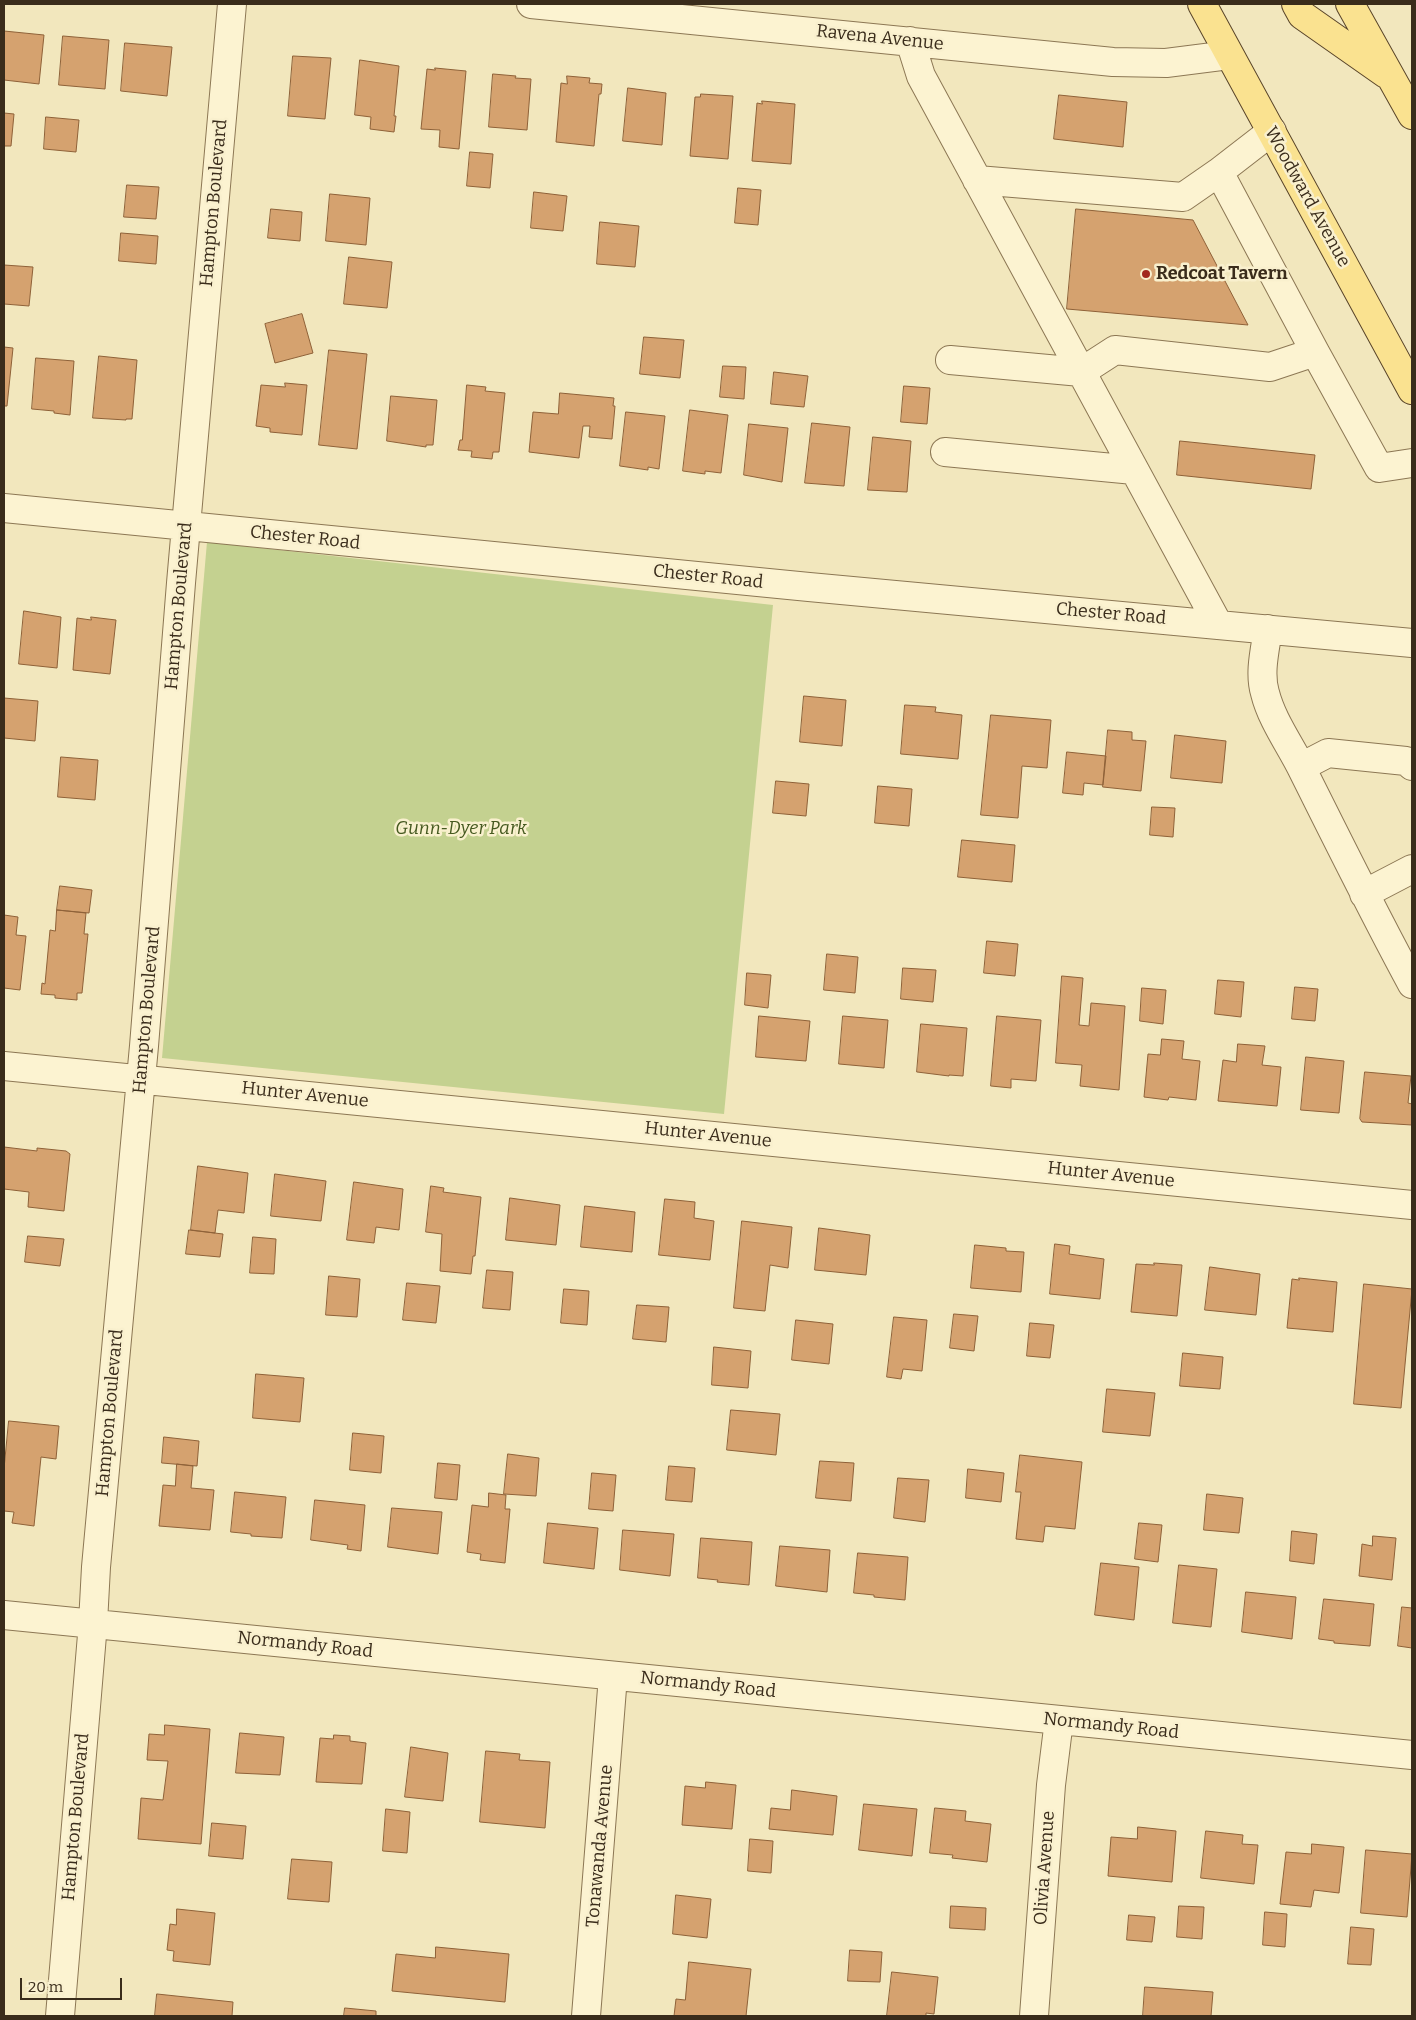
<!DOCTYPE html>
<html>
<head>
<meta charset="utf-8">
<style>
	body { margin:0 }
	#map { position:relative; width:1416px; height:2020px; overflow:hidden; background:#f2e7bd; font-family:Bitter,serif }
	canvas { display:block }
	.frame { position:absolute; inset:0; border:5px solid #3a2c1b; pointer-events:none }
	.scale { position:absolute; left:20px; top:1978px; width:102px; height:22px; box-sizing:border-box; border:2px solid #3a2c1b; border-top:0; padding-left:6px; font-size:15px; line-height:18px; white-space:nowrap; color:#3a2c1b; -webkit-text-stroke:4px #f9f0ce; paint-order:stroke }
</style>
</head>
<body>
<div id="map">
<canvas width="1416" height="2020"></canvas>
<div class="frame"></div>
<div class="scale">20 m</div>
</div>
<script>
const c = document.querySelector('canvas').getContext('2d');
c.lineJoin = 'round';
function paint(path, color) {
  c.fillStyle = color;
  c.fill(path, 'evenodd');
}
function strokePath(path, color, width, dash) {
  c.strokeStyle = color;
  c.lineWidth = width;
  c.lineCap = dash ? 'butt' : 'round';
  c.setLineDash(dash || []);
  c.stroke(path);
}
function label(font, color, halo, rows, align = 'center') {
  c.font = font + ' Bitter,serif';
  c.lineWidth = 5;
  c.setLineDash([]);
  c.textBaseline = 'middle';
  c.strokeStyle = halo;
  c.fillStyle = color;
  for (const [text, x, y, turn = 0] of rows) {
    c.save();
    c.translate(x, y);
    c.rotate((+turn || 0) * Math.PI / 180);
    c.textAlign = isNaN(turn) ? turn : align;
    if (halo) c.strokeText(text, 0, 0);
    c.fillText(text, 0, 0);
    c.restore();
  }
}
paint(new Path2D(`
	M207 542 773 605 724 1114 162 1058Z`), '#c4d190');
const building = new Path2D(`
	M4 31 44 35 39 84 4 80Z
	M63 36 109 40 105 89 59 85Z
	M125 43 172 47 167 96 121 91Z
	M293 56 331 58 325 119 288 116Z
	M360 60 399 66 394 116H396L394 132 370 129 371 117 355 115Z
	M435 68 466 71 459 149 439 147 440 130 421 129 427 69 435 70Z
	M493 74 516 76 515 78 531 79 527 130 489 127Z
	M567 76 590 78 589 83 602 84 601 94H599L594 146 556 142 561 83 567 84Z
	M628 88 666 93 662 145 623 141Z
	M701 94 733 96 728 159 690 156 695 97H700Z
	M1059 95 1127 102 1123 147 1054 139Z
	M762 101 795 104 791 164 752 161 757 103 762 104Z
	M4 113 14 114 11 146H4Z
	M46 117 79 120 76 152 44 149Z
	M470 152 493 154 490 188 467 186Z
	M127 185 159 187 156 219 124 217Z
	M738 188 761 190 758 225 735 223Z
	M534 192 567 196 563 231 531 228Z
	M330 194 370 198 366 245 326 241Z
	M271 209 302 212 300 241 268 238Z
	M1076 209 1193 220 1248 325 1067 309Z
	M600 222 639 226 635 267 597 264Z
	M121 233 158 236 156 264 119 261Z
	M349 257 392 262 387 308 344 304Z
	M4 265 33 267 29 306 4 304Z
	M302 314 313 353 275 363 265 324Z
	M644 337 684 340 680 378 640 374Z
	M4 347 13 348 7 406H4Z
	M329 350 367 354 357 449 319 445Z
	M99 356 137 360 132 419H126V420L93 418Z
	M36 358 74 361 70 415 54 413V411L32 409Z
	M723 366 746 367 744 399 720 397Z
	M774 372 808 376 804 407 771 404Z
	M285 383 307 385 302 435 270 432V428L256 426 261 385 285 387Z
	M467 385 486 387 485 391 505 393 499 452H493L492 459 471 457 472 451 458 450 460 440H462Z
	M904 386 930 388 927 424 901 422Z
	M560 393 614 398 613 406H615L612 439 589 437 590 426H583L579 458 529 452 533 412 558 414Z
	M391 396 437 400 433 445H426V447L387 441Z
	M690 410 728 415 721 473 705 471V474L683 471Z
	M626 412 665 416 659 469 648 467V470L620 466Z
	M812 423 850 427 844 486 805 483Z
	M749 424 788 428 782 482 744 475Z
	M873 437 911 441 907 492 868 490Z
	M1180 441 1315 455 1311 489 1177 475Z
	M24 611 61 617 57 668 19 664Z
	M91 617 116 620 110 674 73 670 77 618 91 620Z
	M804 696 846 700 842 746 800 742Z
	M4 698 38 701 35 741 4 738Z
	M905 705 936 707 935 712 962 715 958 759 901 754Z
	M991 715 1051 720 1047 768 1022 766 1018 818 981 815Z
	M1108 730 1132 732V740L1146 741 1141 791 1103 787Z
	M1175 735 1226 741 1222 783 1171 778Z
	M1067 752 1106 756 1103 785 1084 783 1083 795 1063 793Z
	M61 757 98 760 95 800 58 797Z
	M776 781 809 784 806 816 773 813Z
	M878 786 912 789 909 826 875 823Z
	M1152 807 1175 808 1173 837 1150 835Z
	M962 840 1015 845 1012 882 958 877Z
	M60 886 92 890 89 913 57 910Z
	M57 910 86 913 84 934H88L82 993H77V1000L55 998V995L41 994 42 983 45 984 50 930 55 931Z
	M4 915 18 917 16 935 26 936 20 990 4 988Z
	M987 941 1018 944 1015 976 984 973Z
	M827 954 858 957 855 993 824 990Z
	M903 968 936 970 933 1002 901 999Z
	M747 973 771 975 768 1008 745 1005Z
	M1062 976 1083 978 1079 1025 1089 1026 1091 1003 1125 1006 1119 1090 1080 1086 1082 1065 1056 1063Z
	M1218 980 1244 982 1241 1017 1215 1014Z
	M1295 987 1318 989 1315 1021 1292 1019Z
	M1142 988 1166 990 1163 1024 1140 1021Z
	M759 1016 810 1021 806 1061 756 1057Z
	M843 1016 888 1020 884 1068 839 1064Z
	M997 1016 1041 1020 1036 1081 1011 1079V1088L991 1086Z
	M921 1024 967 1028 963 1076 949 1075V1076L917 1072Z
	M1162 1039 1184 1041 1182 1059 1200 1061 1196 1100 1169 1097 1168 1100 1144 1097 1148 1054 1160 1055Z
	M1238 1044 1265 1046 1262 1065 1281 1067 1277 1106 1218 1101 1223 1060 1236 1062Z
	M1306 1057 1344 1061 1339 1113 1301 1110Z
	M1365 1072 1411 1076 1408 1103 1412 1104V1125L1362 1122 1360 1119Z
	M4 1147 37 1151V1148L66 1151 70 1154 64 1211 28 1207 29 1192 4 1189Z
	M198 1166 248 1173 244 1213 218 1210 215 1233 191 1230Z
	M275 1174 326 1181 321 1221 271 1216Z
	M354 1182 403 1189 399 1230 376 1227 374 1243 347 1240Z
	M431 1186 444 1188 443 1192 481 1197 475 1256H473L471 1274 440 1271 442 1234 426 1232Z
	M510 1198 560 1205 556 1245 506 1240Z
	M665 1199 695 1202 694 1218 714 1221 710 1260 659 1255Z
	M585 1206 635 1212 632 1252 581 1247Z
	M742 1221 792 1227 788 1268 770 1265 765 1311 734 1308Z
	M819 1228 870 1235 866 1275 815 1270Z
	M189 1230 223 1234 220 1257 186 1254Z
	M28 1236 64 1239 60 1266 25 1262Z
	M253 1237 276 1239 274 1274 250 1273Z
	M1055 1244 1070 1246 1069 1254 1104 1259 1100 1299 1050 1294Z
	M975 1245 1006 1248V1251L1024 1252 1021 1292 971 1288Z
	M1154 1263 1182 1265 1177 1316 1131 1312 1136 1264 1154 1265Z
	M1210 1267 1260 1274 1256 1315 1205 1310Z
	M487 1270 513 1272 510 1310 483 1308Z
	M329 1276 360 1279 357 1317 326 1315Z
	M1299 1278 1337 1282 1333 1332 1287 1328 1292 1279 1299 1280Z
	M407 1283 440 1286 436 1323 403 1320Z
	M1364 1284 1412 1289 1401 1408 1354 1404Z
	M564 1289 589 1291 587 1325 561 1323Z
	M637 1305 669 1307 666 1342 633 1339Z
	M954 1314 978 1316 974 1351 950 1348Z
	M894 1317 927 1320 922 1371 903 1369 901 1379 887 1377Z
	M796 1320 833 1324 829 1364 792 1360Z
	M1030 1323 1054 1325 1050 1358 1027 1356Z
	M714 1347 751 1351 748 1388 712 1385Z
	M1183 1353 1223 1357 1220 1389 1180 1386Z
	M256 1374 304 1378 300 1422 253 1418Z
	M1107 1389 1155 1393 1150 1436 1103 1432Z
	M731 1410 780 1414 776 1455 727 1450Z
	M9 1421 59 1426 56 1459 41 1457 34 1526 12 1523 14 1512 4 1511V1469Z
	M353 1433 384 1436 381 1473 350 1470Z
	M164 1437 199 1441 197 1466 162 1463Z
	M508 1454 539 1458 536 1496 504 1494Z
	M1020 1455 1082 1462 1075 1529 1045 1526 1043 1542 1016 1539 1021 1492H1016Z
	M820 1461 854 1463 851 1501 816 1498Z
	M438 1463 460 1465 457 1500 435 1498Z
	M177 1464 193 1466 191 1488 214 1490 210 1530 159 1526 163 1485 175 1486Z
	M669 1466 695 1468 692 1502 666 1500Z
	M968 1469 1004 1473 1001 1502 966 1498Z
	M592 1473 616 1475 613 1511 589 1509Z
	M898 1478 929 1480 925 1522 894 1518Z
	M235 1492 286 1497 282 1538 251 1536V1534L231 1532Z
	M489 1493 506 1495 505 1509H510L505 1563 480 1560 481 1554 467 1552 472 1505 488 1507Z
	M1207 1494 1243 1498 1239 1533 1204 1530Z
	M315 1500 365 1505 361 1551 347 1549 348 1545 311 1540Z
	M392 1508 442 1512 438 1554 388 1547Z
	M548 1523 598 1528 594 1569 544 1563Z
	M1139 1523 1162 1525 1158 1562 1135 1559Z
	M623 1530 674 1534 670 1576 620 1570Z
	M1292 1531 1317 1534 1314 1564 1290 1561Z
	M1373 1536 1396 1538 1392 1580 1359 1576 1362 1544 1372 1546Z
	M701 1538 752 1542 749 1585 717 1582 718 1580 698 1578Z
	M780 1546 830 1550 827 1592 776 1586Z
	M858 1553 908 1557 905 1600 874 1597V1595L854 1593Z
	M1101 1563 1139 1567 1134 1620 1095 1615Z
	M1179 1565 1217 1569 1211 1627 1173 1623Z
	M1246 1592 1296 1597 1292 1639 1242 1632Z
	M1324 1599 1374 1604 1370 1646 1334 1643V1641L1319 1639Z
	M1402 1607 1412 1608V1648L1398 1646Z
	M165 1725 210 1729 201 1844 138 1839 141 1798 163 1800 168 1761 147 1760 149 1734 164 1735Z
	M240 1733 284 1737 280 1775 236 1773Z
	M334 1735 350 1736V1741L366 1743 362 1784 316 1782 320 1738 333 1739Z
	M411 1747 448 1753 443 1801 405 1797Z
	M486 1751 520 1754 519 1760 550 1762 545 1828 480 1822Z
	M706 1782 736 1785 732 1829 682 1825 685 1786 705 1788Z
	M792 1790 837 1796 833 1835 769 1829 771 1808 790 1810Z
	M864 1804 917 1809 912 1856 859 1850Z
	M935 1808 966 1811 965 1821 991 1824 987 1862 952 1858 953 1855 930 1853Z
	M386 1809 410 1812 407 1853 383 1851Z
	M212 1823 246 1826 243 1859 209 1856Z
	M1138 1827 1176 1831 1172 1882 1108 1876 1111 1837 1137 1839Z
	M1206 1831 1243 1835 1242 1844 1258 1845 1254 1884 1201 1878Z
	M750 1839 773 1841 771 1873 748 1871Z
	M1312 1844 1344 1847 1339 1893 1314 1890 1311 1907 1280 1904 1286 1852 1311 1854Z
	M1366 1850 1412 1854 1407 1917 1361 1913Z
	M292 1859 332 1862 329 1902 288 1899Z
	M676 1895 711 1899 707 1938 673 1934Z
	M951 1906 986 1908 985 1930 950 1928Z
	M1179 1906 1204 1907 1202 1939 1177 1937Z
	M177 1909 215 1913 210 1965 173 1961 174 1951 167 1950 170 1924 176 1925Z
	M1265 1912 1287 1914 1285 1947 1263 1945Z
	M1129 1915 1155 1917 1152 1942 1127 1940Z
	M1351 1927 1374 1929 1371 1965 1348 1964Z
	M436 1947 509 1954 505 2002 392 1991 396 1954 435 1958Z
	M850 1950 882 1952 880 1982 848 1981Z
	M689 1962 751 1969 746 2016H674L676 1999 685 2000Z
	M892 1972 938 1977 934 2014 926 2013V2016H887Z
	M1145 1987 1213 1992 1211 2016H1143Z
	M157 1994 233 2002 232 2016H155Z
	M345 2008 376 2011V2016H344Z`);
paint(building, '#d5a26f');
strokePath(building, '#8e6138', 1);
const minor = new Path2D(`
	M531 4 1113 62 1166 63 1229 55
	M910 41 921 76 1218 624
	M1272 131 1219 172 1315 352 1379 468 1412 463
	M977 180 1183 197 1219 172
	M950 360 1081 372 1115 350 1270 367 1315 352
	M945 452 1134 470
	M4 508 809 587 1412 643
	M1268 629C1265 650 1259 673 1265 693 1272 721 1291 746 1303 771 1339 843 1374 914 1412 984
	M1301 767 1328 753 1406 761 1412 766
	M1364 894 1412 869
	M4 1066 1412 1205
	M4 1615 1412 1755
	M60 2016 93 1623 96 1567 144 1046 181 583 232 4
	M586 2016 613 1676
	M1034 2016 1051 1785 1059 1720`);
const major = new Path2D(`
	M1202 4 1412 390
	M1296 4 1302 15 1386 74
	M1350 4 1412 115`);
strokePath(minor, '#8c7754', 30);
strokePath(major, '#594429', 30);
strokePath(minor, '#fcf3d1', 28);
strokePath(major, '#fae290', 28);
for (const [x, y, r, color] of [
	[1146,274,5,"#a2281e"]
]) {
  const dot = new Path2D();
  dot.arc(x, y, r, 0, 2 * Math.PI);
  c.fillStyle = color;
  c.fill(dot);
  strokePath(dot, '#f9f0ce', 2);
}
label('18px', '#3a2c1b', '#f9f0ce', [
	["Ravena Avenue",880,38,6],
	["Woodward Avenue",1307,197,61],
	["Hampton Boulevard",214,203,-85],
	["Chester Road",305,538,6],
	["Chester Road",708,577,6],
	["Hampton Boulevard",179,606,-85],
	["Chester Road",1111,614,5],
	["Hampton Boulevard",147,1010,-85],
	["Hunter Avenue",305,1095,6],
	["Hunter Avenue",708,1135,6],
	["Hunter Avenue",1111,1175,6],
	["Hampton Boulevard",110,1413,-85],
	["Normandy Road",305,1645,6],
	["Normandy Road",708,1685,6],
	["Normandy Road",1111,1726,6],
	["Hampton Boulevard",76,1817,-85],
	["Tonawanda Avenue",600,1846,-85],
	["Olivia Avenue",1045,1868,-86]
]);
label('bold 18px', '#3a2c1b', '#f9f0ce', [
	["Redcoat Tavern",1156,274]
], 'left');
label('italic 18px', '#45591f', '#f9f0ce', [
	["Gunn-Dyer Park",461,829]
]);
</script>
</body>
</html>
